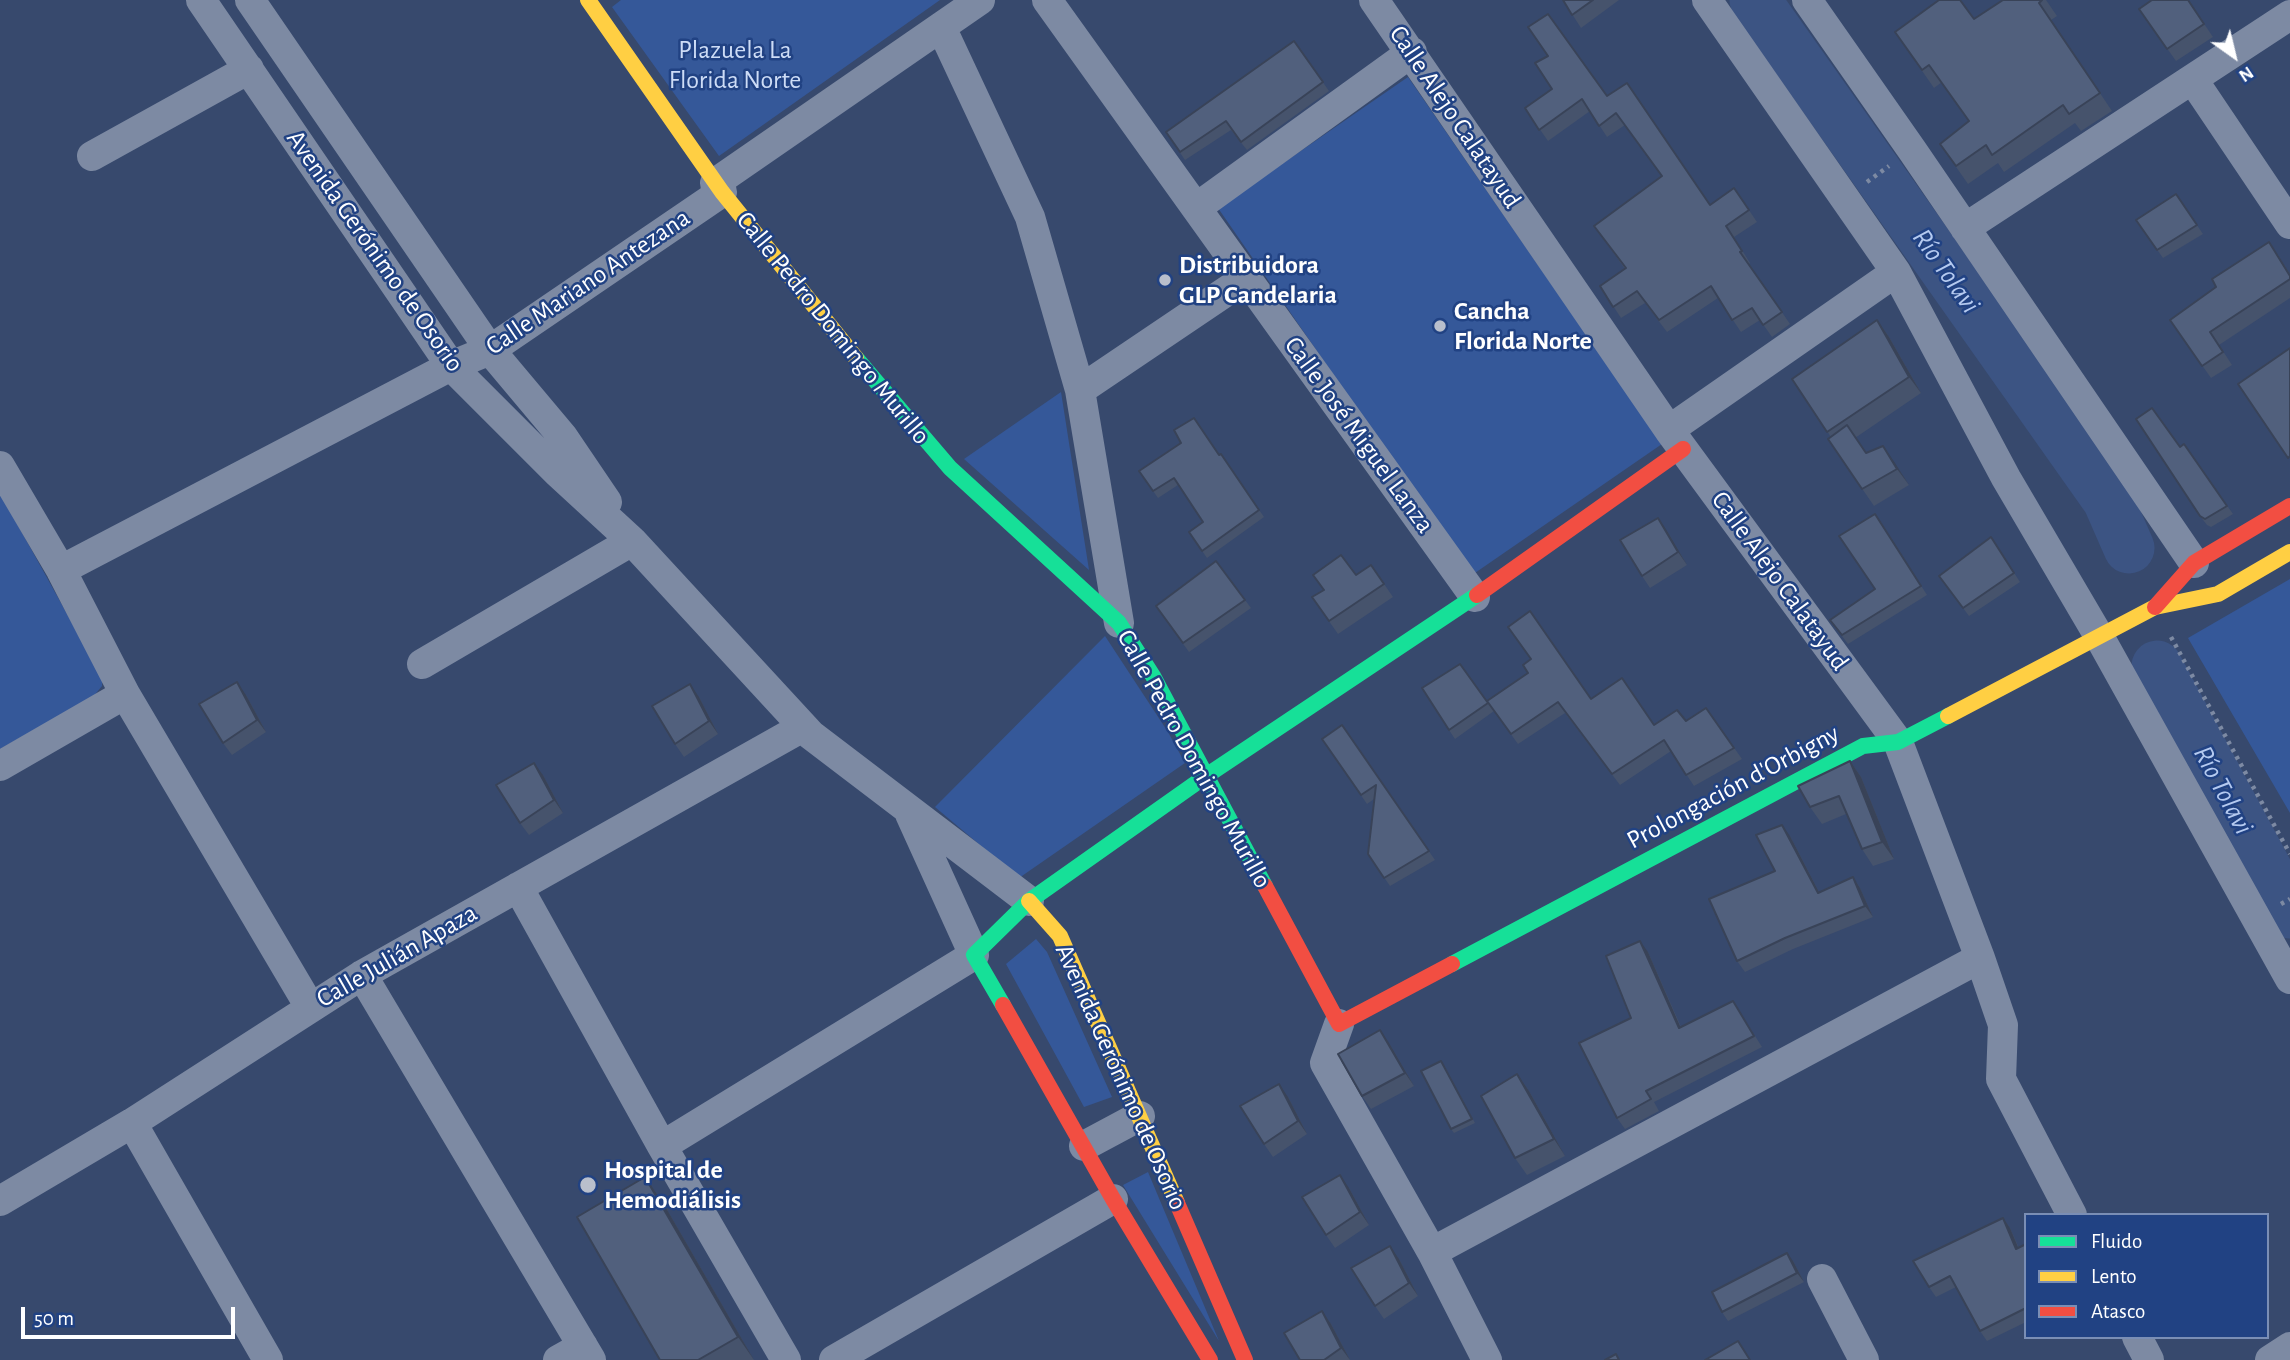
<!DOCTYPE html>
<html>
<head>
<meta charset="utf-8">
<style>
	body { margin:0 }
	#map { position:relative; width:2290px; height:1360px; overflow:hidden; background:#37496d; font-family:"Alegreya Sans",sans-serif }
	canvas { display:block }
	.legend { position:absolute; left:2024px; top:1213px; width:245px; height:126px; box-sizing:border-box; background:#214283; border:2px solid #7a8eb5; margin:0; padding:9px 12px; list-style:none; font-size:21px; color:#fff }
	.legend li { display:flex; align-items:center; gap:14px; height:35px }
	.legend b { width:35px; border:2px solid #7a8eb5 }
	.north { position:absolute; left:2199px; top:21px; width:70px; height:70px; -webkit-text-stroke:5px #214283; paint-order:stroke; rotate:146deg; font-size:19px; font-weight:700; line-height:28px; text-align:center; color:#fff }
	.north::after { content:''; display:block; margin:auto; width:24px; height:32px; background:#fff; clip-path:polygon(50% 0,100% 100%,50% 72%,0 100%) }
	.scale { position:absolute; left:21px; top:1307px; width:214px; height:32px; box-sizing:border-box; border:4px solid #fff; border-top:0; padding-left:9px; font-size:21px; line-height:24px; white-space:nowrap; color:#fff; -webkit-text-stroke:5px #214283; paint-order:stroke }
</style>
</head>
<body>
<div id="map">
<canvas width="2290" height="1360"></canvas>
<ul class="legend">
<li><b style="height:9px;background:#16e098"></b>Fluido</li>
<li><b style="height:9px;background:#ffcf43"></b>Lento</li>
<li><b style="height:9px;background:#f24e42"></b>Atasco</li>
</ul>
<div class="north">N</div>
<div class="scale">50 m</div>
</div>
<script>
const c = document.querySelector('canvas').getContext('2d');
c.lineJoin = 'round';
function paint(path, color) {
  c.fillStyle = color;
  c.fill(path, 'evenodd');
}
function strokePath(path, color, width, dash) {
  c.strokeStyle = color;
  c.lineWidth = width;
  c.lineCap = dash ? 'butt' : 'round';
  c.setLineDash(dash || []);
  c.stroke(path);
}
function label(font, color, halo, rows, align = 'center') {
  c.font = font + ' "Alegreya Sans",sans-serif';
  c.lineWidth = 5;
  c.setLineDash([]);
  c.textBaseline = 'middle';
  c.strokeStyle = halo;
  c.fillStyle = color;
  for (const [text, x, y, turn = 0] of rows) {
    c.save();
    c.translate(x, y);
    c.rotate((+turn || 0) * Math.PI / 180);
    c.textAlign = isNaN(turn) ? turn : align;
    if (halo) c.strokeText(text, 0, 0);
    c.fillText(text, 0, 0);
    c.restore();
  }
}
paint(new Path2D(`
	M621 0H940L719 156 612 7Z
	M1408 77 1662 444 1472 575 1218 208Z
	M1061 392 1089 570 964 459Z
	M0 493 102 677V686L92 698 0 749Z
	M2290 579V813L2188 638Z
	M1105 636 1168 732 1185 763 1019 878 935 807Z
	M1036 939 1047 952 1112 1097 1084 1107 1006 964Z
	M1148 1172 1219 1341 1123 1185Z`), '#355899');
strokePath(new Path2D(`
	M1755 0 2108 500 2129 548
	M2157 666 2290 913`), '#3c5483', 51);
strokePath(new Path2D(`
	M1867 182 1889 166
	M2171 637 2290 854
	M2281 904 2290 899`), '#7d8aa3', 4.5, [3.5, 5]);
strokePath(new Path2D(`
	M201 0 451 366 557 472 632 541 811 735 1029 901
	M250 0 490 350 563 437 607 502
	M1047 0 1475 597
	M1374 0 1669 430 1898 742 1980 958 2003 1025 2001 1079 2072 1215
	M1707 0 1896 272 2006 478 2100 638 2290 979
	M1807 0 1912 150 2194 563
	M941 27 1030 217 1080 390 1119 623
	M2193 80 2290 224
	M92 156 249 69
	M715 183 980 0
	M1196 208 1412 52
	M1965 228 2290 15
	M1080 390 1246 278
	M1669 430 1896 272
	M0 466 61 570 125 694 310 1007
	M61 570 451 366 490 350 722 192
	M422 664 632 541
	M0 766 125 694
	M518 887 662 1146 786 1360
	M362 975 591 1360
	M1339 1024 1325 1063 1432 1252 1487 1360
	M132 1123 268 1360
	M662 1146 974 955 910 814
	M1084 1146 1140 1116
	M0 1201 132 1123 362 975 803 727
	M1432 1252 1980 958
	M1822 1279 1864 1360
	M2137 1337 2149 1360
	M558 1360 583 1346
	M834 1360 1113 1199
	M2270 1360 2290 1347`), '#7d8aa3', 30);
strokePath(new Path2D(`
	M856 358 950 468 1119 623 1153 676 1265 886
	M1452 964 1863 746 1898 742 1948 716
	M1003 1005 974 955 1029 901 1206 776 1477 595`), '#16e098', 16);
strokePath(new Path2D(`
	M588 0 722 192 856 358
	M1948 716 2155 607 2218 594 2290 552
	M1029 901 1060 936 1177 1203`), '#ffcf43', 16);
strokePath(new Path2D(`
	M1477 595 1683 449
	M2155 607 2194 563 2290 506
	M1265 886 1339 1024 1452 964
	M1003 1005 1113 1199 1210 1360
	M1177 1203 1245 1360`), '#f24e42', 16);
paint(new Path2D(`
	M1563 0H1619L1581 28Z
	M2003 0H2046L2057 16 2051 20 2112 111 2081 131 2075 123 2004 172 1998 163 1968 184 1940 144 1969 121 1942 82 1934 88 1895 32 1974 19Z
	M2188 0 2213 37 2176 61 2139 9Z
	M1294 41 1329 91 1247 150 1231 130 1185 160 1166 132Z
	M1607 96 1710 205 1734 188 1757 222 1734 237 1750 263 1749 264 1790 324 1772 337 1760 320 1741 332 1718 298 1667 332 1645 303 1621 318 1600 286 1625 269 1594 226 1662 177 1625 125 1607 137 1590 111 1548 141 1525 108Z
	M2176 194 2203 234 2163 258 2136 220Z
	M2278 255 2290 274V298L2219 345 2232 365 2211 378 2170 320Z
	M1877 320 1889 337 1921 393 1855 438 1866 453 1883 446 1909 485 1874 506 1828 439 1831 437 1792 379Z
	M2184 444 2233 514 2211 527 2207 525 2200 516 2180 447Z
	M1221 454 1264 517 1207 558 1189 532 1203 522 1178 485 1158 498 1139 471 1219 455Z
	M1881 522 1927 595 1848 644 1830 620 1875 589Z
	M1667 531 1687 565 1650 588 1642 576Z
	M1991 537 2020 582 1969 616 1939 576Z
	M1216 561 1251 608 1189 652 1156 606Z
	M1371 565 1393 597 1338 634 1312 597 1356 575Z
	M1528 673 1654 725 1686 721 1706 708 1742 759 1694 786 1671 751 1620 785 1565 713 1518 744 1494 711 1455 739 1449 730Z
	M246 695 266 732 232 755 223 743Z
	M699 697 718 734 684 757 675 744Z
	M1342 725 1435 860 1390 886 1368 854 1374 799 1367 804 1322 739Z
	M1850 761 1861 777 1894 859 1873 866 1862 849 1846 814 1822 824 1810 807Z
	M543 775 563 813 529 835 520 823Z
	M1790 836 1819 892 1853 877 1860 888 1873 917 1793 949 1745 972 1737 961Z
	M1648 952 1681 1027 1733 1001 1762 1047 1654 1102 1659 1111 1625 1129 1617 1118 1631 1018Z
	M1389 1043 1414 1086 1371 1109 1362 1096Z
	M1444 1065 1475 1123 1454 1133 1451 1129Z
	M1517 1074 1529 1091 1565 1156 1527 1175 1515 1158Z
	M1288 1097 1307 1134 1273 1157 1264 1144Z
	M645 1177 662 1201 754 1360H660Z
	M1349 1188 1369 1225 1335 1248 1326 1235Z
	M2003 1218 2010 1228 2019 1248 2026 1244V1322L1987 1341 1980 1331 1956 1287 1936 1297 1929 1287Z
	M1399 1259 1418 1296 1384 1319 1375 1306Z
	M1793 1261 1804 1282 1728 1321 1722 1312Z
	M1322 1311 1331 1324 1350 1360H1300Z`), '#46536c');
paint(new Path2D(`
	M1877 320 1889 337 1921 393 1909 377Z
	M1883 446 1895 463 1909 485 1897 469Z
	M1658 518 1667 531 1687 565 1678 552Z
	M237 682 246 695 266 732 257 720Z
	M690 684 699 697 718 734 709 721Z
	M1850 761 1861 777 1894 859 1882 842Z
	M534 763 543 775 563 813 554 800Z
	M1782 825 1790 836 1825 904 1818 893Z
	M1853 877 1860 888 1873 917 1865 906Z
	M1640 941 1648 952 1686 1040 1679 1028Z
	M1380 1030 1389 1043 1414 1086 1405 1073Z
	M1517 1074 1529 1091 1565 1156 1554 1139Z
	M1279 1084 1288 1097 1307 1134 1298 1121Z
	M1340 1175 1349 1188 1369 1225 1360 1212Z
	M645 1177 662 1201 754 1360 738 1337Z
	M2003 1218 2010 1228 2023 1259 2016 1249Z
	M1390 1246 1399 1259 1418 1296 1409 1283Z
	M1787 1253 1793 1261 1804 1282 1797 1273Z
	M1322 1311 1331 1324 1350 1360 1341 1348Z`), '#394358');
const building = new Path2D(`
	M1563 0H1593L1572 15Z
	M1939 0H1960L1974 19 2003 0H2042L2039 3 2100 93 2069 114 2063 105 1992 155 1986 145 1956 166 1940 144 1969 121 1929 65 1922 70 1895 32Z
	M2152 0H2188L2204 24 2167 49 2139 9Z
	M1548 14 1607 96 1627 83 1710 205 1734 188 1749 210 1726 226 1742 251 1740 252 1782 312 1763 325 1752 308 1732 320 1711 286 1659 320 1637 291 1613 307 1600 286 1626 268 1594 226 1662 176 1616 113 1599 126 1582 99 1539 130 1525 108 1552 89 1535 63 1548 56 1528 27Z
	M1294 41 1323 82 1241 142 1226 121 1180 152 1166 132Z
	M2176 194 2197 225 2157 250 2136 220Z
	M2269 242 2290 276V279L2210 332 2223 352 2202 366 2170 320 2216 287 2212 279Z
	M1877 320 1909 377 1827 432 1792 379Z
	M2290 348V456L2288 458 2238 384Z
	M2152 408 2180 447 2184 444 2227 506 2205 519 2200 516 2136 419Z
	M1194 418 1219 455 1221 454 1259 510 1202 551 1189 532 1203 522 1174 478 1153 491 1139 471 1181 443 1174 430Z
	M1847 425 1866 453 1883 446 1897 469 1862 489 1828 439Z
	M1875 514 1921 586 1842 635 1830 620 1875 589 1839 536Z
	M1658 518 1678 552 1642 576 1620 540Z
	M1991 537 2014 573 1963 608 1939 576Z
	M1341 555 1356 575 1371 565 1384 584 1329 621 1312 597 1324 590 1313 575Z
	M1216 561 1245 600 1183 643 1156 606Z
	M1530 611 1591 699 1622 678 1654 725 1677 710 1686 721 1706 708 1734 748 1686 775 1664 740 1612 774 1558 702 1511 734 1487 701 1528 673 1523 665 1531 659 1508 627Z
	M1460 664 1488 703 1449 730 1422 688Z
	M237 682 257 720 223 743 199 704Z
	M690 684 709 721 675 744 652 706Z
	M1342 725 1429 851 1384 878 1368 854 1376 785 1361 795 1322 739Z
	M1850 761 1882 842 1862 849 1839 796 1810 807 1798 786Z
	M534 763 554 800 520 823 496 785Z
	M1782 825 1818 893 1853 877 1865 906 1785 938 1737 961 1709 899 1775 871 1756 835Z
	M1640 941 1679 1028 1733 1001 1754 1036 1646 1091 1651 1099 1617 1118 1579 1043 1631 1018 1606 956Z
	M1380 1030 1405 1073 1362 1096 1338 1054Z
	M1441 1061 1472 1119 1451 1129 1421 1071Z
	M1517 1074 1554 1139 1515 1158 1481 1096Z
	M1279 1084 1298 1121 1264 1144 1240 1106Z
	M1340 1175 1360 1212 1326 1235 1302 1197Z
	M645 1177 738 1337 698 1360H660L577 1217Z
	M2003 1218 2016 1249 2026 1244V1308L1980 1331 1950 1276 1929 1287 1913 1261Z
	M1390 1246 1409 1283 1375 1306 1351 1268Z
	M1787 1253 1797 1273 1722 1312 1712 1292Z
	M1322 1311 1341 1348 1324 1360H1300L1284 1333Z
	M1738 1341 1750 1360H1705Z
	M1616 1354 1619 1360H1605Z`);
paint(building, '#51607d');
strokePath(building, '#394358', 2);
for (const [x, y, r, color] of [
	[1165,280,7,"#b9bfcc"],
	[1440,326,7,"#b9bfcc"],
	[588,1185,9,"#b9bfcc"]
]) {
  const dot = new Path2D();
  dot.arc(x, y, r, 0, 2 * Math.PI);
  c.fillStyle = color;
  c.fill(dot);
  strokePath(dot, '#214283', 2.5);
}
label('26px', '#cddcf6', '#214283', [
	["Plazuela La",735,50],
	["Florida Norte",735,80]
]);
label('26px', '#fff', '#214283', [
	["Calle Alejo Calatayud",1455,117,56],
	["Avenida Gerónimo de Osorio",375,251,55],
	["Calle Mariano Antezana",588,282,-34],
	["Calle Pedro Domingo Murillo",833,328,51],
	["Calle José Miguel Lanza",1359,435,54],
	["Calle Alejo Calatayud",1780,581,54],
	["Calle Pedro Domingo Murillo",1194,759,61],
	["Prolongación d'Orbigny",1733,787,-28],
	["Calle Julián Apaza",397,956,-30],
	["Avenida Gerónimo de Osorio",1121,1077,66]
]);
label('bold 26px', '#fff', '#214283', [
	["Distribuidora",1179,265],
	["GLP Candelaria",1179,295],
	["Cancha",1454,311],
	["Florida Norte",1454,341],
	["Hospital de",604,1170],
	["Hemodiálisis",604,1200]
], 'left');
label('italic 28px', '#b5caf0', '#214283', [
	["Río Tolavi",1946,271,55],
	["Río Tolavi",2223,790,62]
]);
</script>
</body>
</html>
